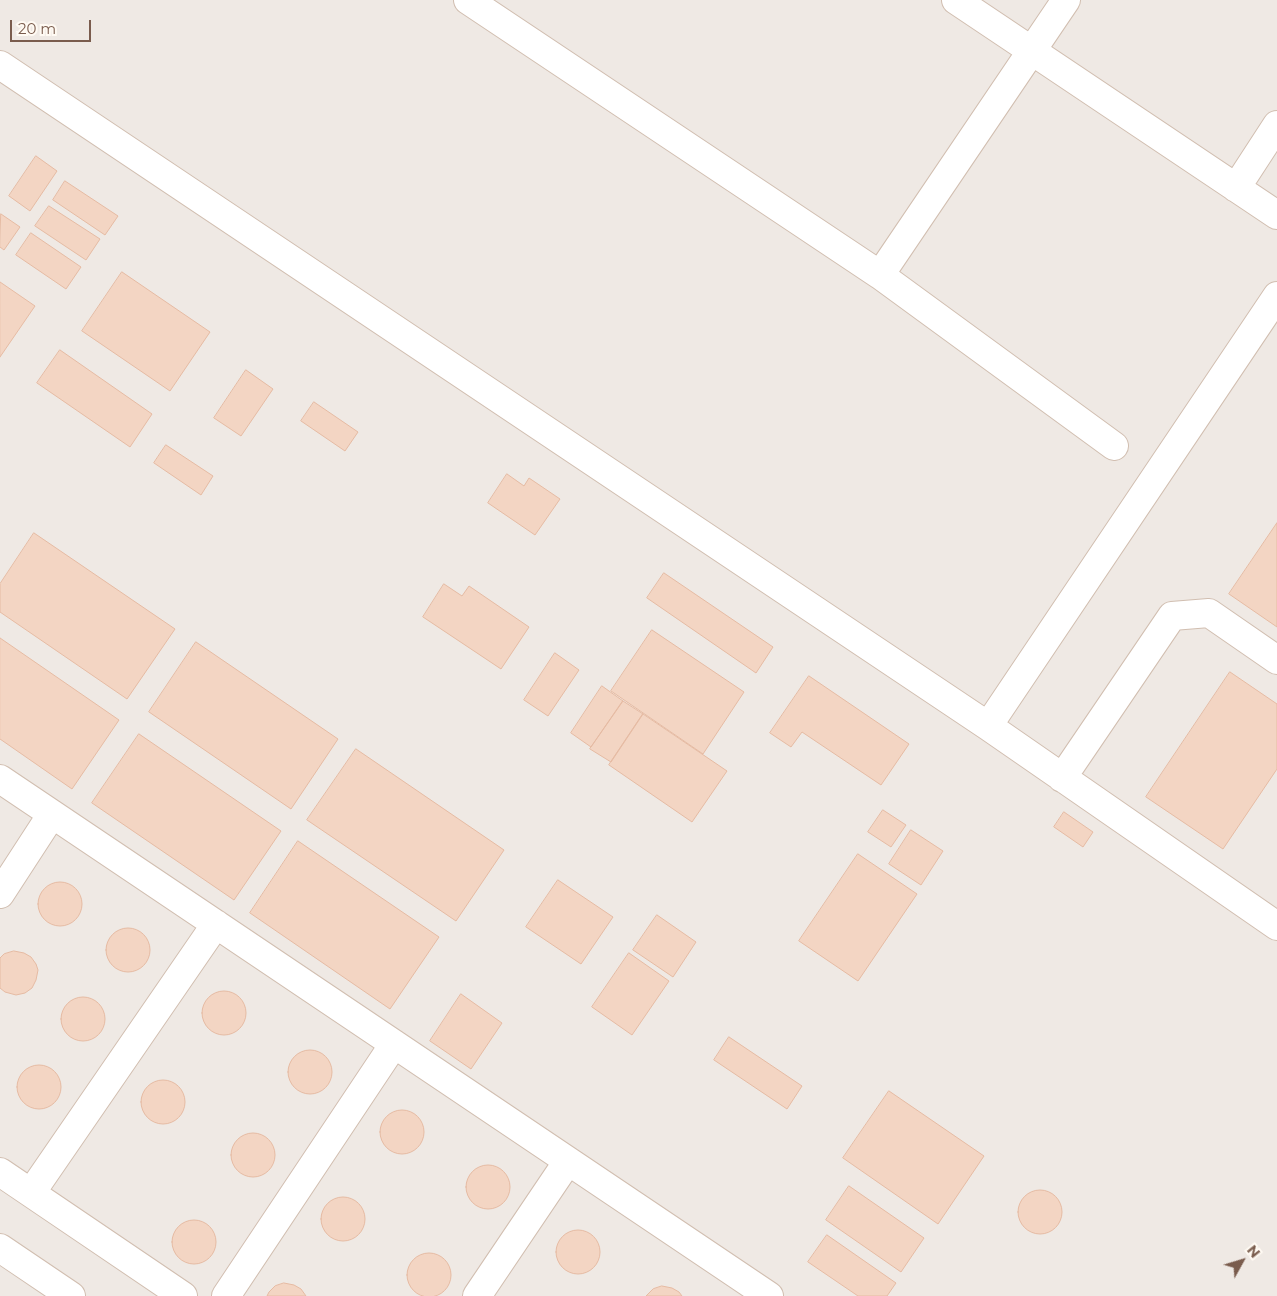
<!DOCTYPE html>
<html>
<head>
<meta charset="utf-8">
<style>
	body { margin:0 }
	#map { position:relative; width:1277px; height:1296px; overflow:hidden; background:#fdf6ec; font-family:Montserrat,sans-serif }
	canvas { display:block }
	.north { position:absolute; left:1217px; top:1236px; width:50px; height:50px; -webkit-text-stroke:4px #fffaf3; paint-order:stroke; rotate:51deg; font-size:14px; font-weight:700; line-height:20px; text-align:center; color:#7a5c4d }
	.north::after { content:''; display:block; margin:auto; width:18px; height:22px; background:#7a5c4d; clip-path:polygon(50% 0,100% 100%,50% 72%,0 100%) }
	.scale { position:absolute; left:10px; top:20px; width:81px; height:22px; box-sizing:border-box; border:2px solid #7a5c4d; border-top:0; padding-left:6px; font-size:15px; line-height:18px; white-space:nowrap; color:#7a5c4d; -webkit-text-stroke:4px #fffaf3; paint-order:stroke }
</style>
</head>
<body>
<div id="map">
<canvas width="1277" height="1296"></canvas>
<div class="north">N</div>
<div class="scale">20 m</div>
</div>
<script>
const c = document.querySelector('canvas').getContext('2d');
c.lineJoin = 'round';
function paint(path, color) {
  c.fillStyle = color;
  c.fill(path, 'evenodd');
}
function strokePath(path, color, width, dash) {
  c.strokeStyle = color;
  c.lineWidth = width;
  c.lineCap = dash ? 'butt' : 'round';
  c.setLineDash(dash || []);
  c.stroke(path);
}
paint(new Path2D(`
	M0 0H1277V1296H0Z`), '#efe9e4');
const building = new Path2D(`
	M36 156 57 171 30 211 9 196Z
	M65 181 118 216 105 235 53 200Z
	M49 206 100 239 86 260 35 226Z
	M1 214 20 227 4 250 0 247Z
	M31 233 81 267 66 289 16 255Z
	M122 272 210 332 170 391 82 331Z
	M0 282 35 306 0 357Z
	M60 350 152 414 130 447 37 383Z
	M246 370 273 389 241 436 214 418Z
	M314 402 358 432 345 451 301 421Z
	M166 445 213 476 201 495 154 463Z
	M507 474 524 486 529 478 560 499 535 535 488 503Z
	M1277 523V627L1229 594Z
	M34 533 175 629 127 699 0 612V584Z
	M664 573 773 647 756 673 647 598Z
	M444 584 462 596 469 586 529 627 501 669 423 617Z
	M652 630 744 692 703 754 611 691Z
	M0 638 119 720 72 789 0 739Z
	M196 642 338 739 291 809 149 712Z
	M555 653 579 670 548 716 524 700Z
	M1230 672 1277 704V769L1223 849 1146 797Z
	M809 676 909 744 881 785 802 732 791 747 770 733Z
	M602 686 623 701 591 747 571 733Z
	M623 701 643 714 611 762 590 749Z
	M643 714 727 771 692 822 609 765Z
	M139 734 281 831 234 900 92 803Z
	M356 749 504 850 456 921 307 820Z
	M883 810 906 825 891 847 868 832Z
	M1064 812 1093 832 1083 847 1054 827Z
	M911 830 943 851 921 885 889 864Z
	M298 841 439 937 390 1009 250 913Z
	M858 854 917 894 858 981 799 941Z
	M558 880 613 917 581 964 526 927Z
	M38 904a22 22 0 1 1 44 0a22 22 0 1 1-44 0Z
	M657 915 696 942 673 977 633 950Z
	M106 950a22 22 0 1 1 44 0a22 22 0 1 1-44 0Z
	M14 951 24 953 31 957 36 964 38 970 36 980 32 988 25 993 16 995 5 992 0 988V958L4 954Z
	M629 953 669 981 632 1035 592 1007Z
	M202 1013a22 22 0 1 1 44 0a22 22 0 1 1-44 0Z
	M461 994 502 1023 471 1069 430 1041Z
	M61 1019a22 22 0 1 1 44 0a22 22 0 1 1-44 0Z
	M729 1037 802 1086 787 1109 714 1060Z
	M288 1072a22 22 0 1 1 44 0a22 22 0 1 1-44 0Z
	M17 1087a22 22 0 1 1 44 0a22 22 0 1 1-44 0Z
	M141 1102a22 22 0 1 1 44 0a22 22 0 1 1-44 0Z
	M889 1091 984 1156 938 1224 843 1158Z
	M380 1132a22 22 0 1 1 44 0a22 22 0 1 1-44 0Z
	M231 1155a22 22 0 1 1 44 0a22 22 0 1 1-44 0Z
	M466 1187a22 22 0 1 1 44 0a22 22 0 1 1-44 0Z
	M849 1186 924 1238 901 1272 826 1220Z
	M1018 1212a22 22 0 1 1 44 0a22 22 0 1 1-44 0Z
	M321 1219a22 22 0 1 1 44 0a22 22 0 1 1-44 0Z
	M172 1242a22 22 0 1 1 44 0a22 22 0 1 1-44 0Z
	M556 1252a22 22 0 1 1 44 0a22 22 0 1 1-44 0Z
	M827 1235 896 1283 887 1296H858L808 1262Z
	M407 1275a22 22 0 1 1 44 0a22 22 0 1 1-44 0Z
	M284 1283 294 1285 301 1289 306 1296H267L269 1292 275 1286Z
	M662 1286 672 1288 679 1292 682 1296H646L653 1289Z`);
paint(building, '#f3d5c3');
strokePath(building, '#e6bba3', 1);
const minor = new Path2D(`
	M468 0 880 275 1114 446
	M956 0 1277 215
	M0 65 988 726 1277 926
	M1236 188 1277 125
	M880 275 1066 0
	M988 726 1277 296
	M1062 778 1172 616 1209 613 1277 660
	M0 779 769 1296
	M0 894 52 814
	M0 1172 183 1296
	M31 1193 216 924
	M0 1248 71 1296
	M226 1296 394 1044
	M477 1296 568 1161`);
strokePath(minor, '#d1beb0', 30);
strokePath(minor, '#fff', 28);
</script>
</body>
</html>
